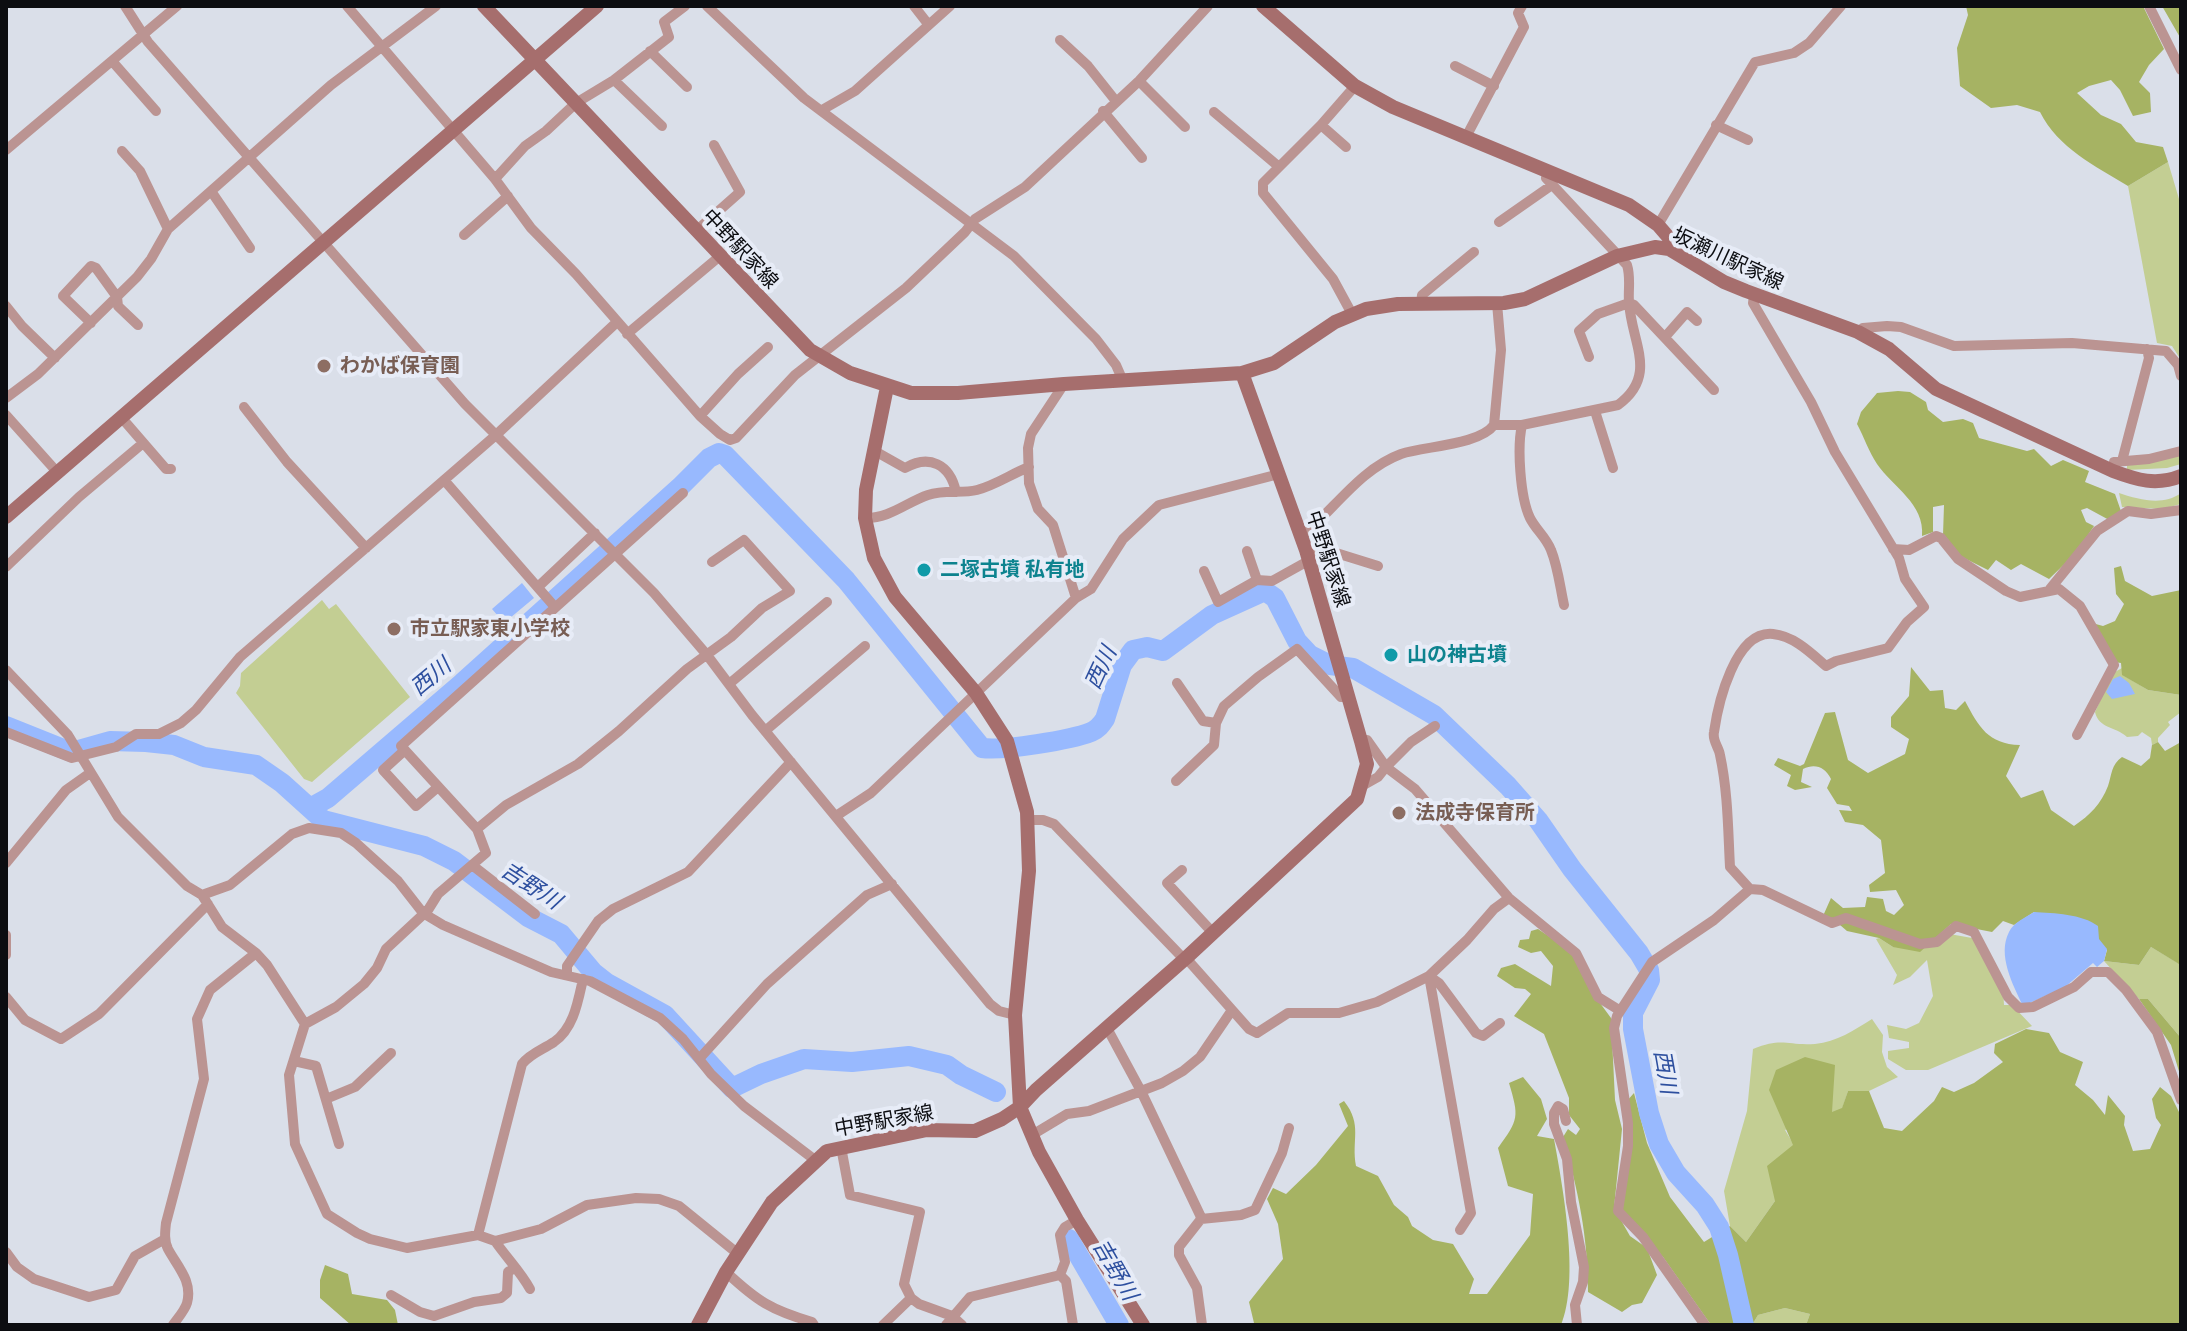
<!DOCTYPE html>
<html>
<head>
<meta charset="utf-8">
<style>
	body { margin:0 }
	#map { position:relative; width:2187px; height:1331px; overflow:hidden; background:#dadfe9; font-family:"Playfair Display",serif }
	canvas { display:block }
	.frame { position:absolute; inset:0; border:8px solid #0c0d11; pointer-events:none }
</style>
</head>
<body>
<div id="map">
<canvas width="2187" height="1331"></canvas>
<div class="frame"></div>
</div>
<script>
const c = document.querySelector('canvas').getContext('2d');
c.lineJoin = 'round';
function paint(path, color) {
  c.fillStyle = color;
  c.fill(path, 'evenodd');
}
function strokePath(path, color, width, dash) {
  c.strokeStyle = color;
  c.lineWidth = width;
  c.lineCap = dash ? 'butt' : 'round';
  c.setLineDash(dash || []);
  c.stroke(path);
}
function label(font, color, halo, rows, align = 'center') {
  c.font = font + ' "Playfair Display","Noto Sans JP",serif';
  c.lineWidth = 8;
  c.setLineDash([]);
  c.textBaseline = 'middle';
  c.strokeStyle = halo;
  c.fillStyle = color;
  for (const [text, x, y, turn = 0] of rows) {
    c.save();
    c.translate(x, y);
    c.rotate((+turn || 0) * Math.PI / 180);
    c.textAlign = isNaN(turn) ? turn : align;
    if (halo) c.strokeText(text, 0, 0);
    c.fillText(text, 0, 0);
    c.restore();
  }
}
paint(new Path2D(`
	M2168 162 2179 199 2180 216 2181 360 2172 346 2157 343 2128 186Z
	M2181 454V464L2167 468 2127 470V464Z
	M2119 493C2140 500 2163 506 2181 493V504L2162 509 2122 507Z
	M322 600 329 609 336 604 410 697 312 782 304 779 236 693 240 686 241 673Z
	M2122 668 2123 675 2148 690 2181 695V712L2168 722 2170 725 2158 738V742L2152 745 2151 738 2142 732 2138 736 2127 737C2115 726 2099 729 2095 712L2113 673Z
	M1944 933 1972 938 2003 989 2004 1005H2012L2032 1026 1928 1070H1906L1888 1059V1051L1909 1048V1042L1889 1038 1887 1025 1906 1029 1919 1023 1933 996 1927 960 1910 977 1893 985 1897 975 1876 939 1879 938 1893 947Z
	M2151 947 2178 963 2181 962V1038L2148 999H2139L2104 961 2139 965Z
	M1872 1019 1883 1035 1882 1052 1887 1067 1898 1077 1869 1091H1848L1842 1109 1785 1130 1794 1145 1775 1201 1746 1242 1730 1226 1724 1191 1747 1111 1753 1049C1783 1037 1787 1046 1815 1044 1837 1042 1854 1030 1872 1019Z
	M1785 1308 1810 1314 1806 1325H1752L1758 1315Z`), '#c3ce93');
paint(new Path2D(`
	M1966 6H2143L2164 49 2149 65 2139 82 2150 93 2151 112 2133 116 2120 90 2111 80 2089 86 2077 93 2101 115 2121 124 2136 142 2163 147 2168 162 2128 186C2095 166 2058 148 2040 112L2017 105 1991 108 1960 86 1957 48 1968 15Z
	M2162 6H2181V39Z
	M1898 391 1910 392 1926 402 1928 410 1943 422 1963 419 1973 423 1979 438 2027 451 2034 449 2051 466 2063 460 2089 471 2085 482 2115 494 2122 514 2111 521 2087 508 2081 510 2086 522 2094 526 2076 553 2049 579 2021 564 2011 570 1996 560 1988 570 1958 555 1943 535 1944 505 1933 507V532L1922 536C1925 504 1893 487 1877 464 1869 452 1864 437 1857 424L1861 412 1877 393Z
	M2121 566 2125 581 2152 596 2181 590V695L2148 690 2122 675 2121 663 2114 662 2092 623 2103 626 2115 621 2124 604 2116 594 2114 568Z
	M1911 667 1930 691 1943 690 1945 708 1956 710 1965 701C1979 727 1988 744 2020 745L2006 776 2021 798 2043 790 2051 810 2074 826C2090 815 2101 804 2108 786 2112 774 2111 765 2122 757L2141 766 2150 758 2152 745 2158 742 2165 751 2181 742V962L2179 964 2151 947 2139 965 2104 961 2107 950 2034 912 2014 925 2003 921 1992 932 1951 924 1920 952 1893 947 1879 938 1847 931 1833 919 1823 916 1831 898 1843 908 1865 907 1867 897 1883 899 1886 911 1894 915 1904 905 1896 890 1870 892 1869 885 1885 873 1881 840 1863 825 1845 822 1839 810 1852 811 1849 806 1837 804 1827 788 1831 779C1825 767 1815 763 1803 769L1801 782 1812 787 1795 790 1787 786 1791 775 1774 765 1778 758 1800 766 1804 764 1825 713 1835 712 1848 760 1868 773 1905 754 1909 739 1891 727V717L1909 696Z
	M1538 929 1565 947 1577 961 1597 999 1611 1018 1615 1100 1622 1129 1614 1208 1630 1236 1647 1248 1657 1275 1642 1303 1632 1305 1622 1312 1588 1292C1588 1236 1578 1190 1563 1137L1568 1129 1576 1135 1580 1129 1569 1115V1098L1544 1034 1514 1016 1531 994 1525 989 1515 988 1497 976 1501 968 1515 964 1551 986 1553 966 1541 951 1531 953 1518 947 1520 940 1529 939 1531 931Z
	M2139 999H2148L2181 1038V1078L2171 1045Z
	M2026 1029 2049 1033 2060 1052 2083 1062 2075 1085 2093 1100 2105 1115 2108 1095 2125 1116 2124 1125 2133 1151 2150 1149 2161 1125 2156 1118 2152 1099 2160 1087 2171 1096 2181 1116V1325H1806L1810 1314 1785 1308 1758 1315 1752 1325H1711L1663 1257 1621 1209C1630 1170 1633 1142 1626 1102L1634 1093 1647 1143 1670 1197 1704 1242 1730 1226 1746 1242 1775 1201 1767 1166 1793 1145 1769 1090 1776 1070 1805 1057 1835 1065 1832 1112 1842 1108 1848 1091H1869L1884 1128 1902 1131 1934 1101 1942 1087 1954 1092 1974 1083 2003 1062 1994 1053 1995 1044Z
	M1523 1077 1541 1099 1547 1119 1537 1136 1554 1139C1563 1188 1580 1280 1561 1325L1254 1323 1249 1302 1283 1259 1278 1224 1267 1199 1273 1188 1286 1194 1316 1165 1348 1126 1339 1104 1344 1101C1363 1125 1351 1140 1356 1166L1378 1176 1394 1205 1408 1217 1412 1226 1433 1240 1453 1244 1474 1279 1469 1294H1487L1530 1235 1533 1194 1508 1186 1498 1148C1519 1119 1519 1117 1509 1083Z
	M325 1265 348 1274 352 1294 387 1300 395 1310 398 1325H351L320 1298V1280Z`), '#a6b363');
paint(new Path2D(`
	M522 583 534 598 504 623 492 609Z
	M2120 676 2129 683 2135 694 2112 699 2106 692 2113 679Z
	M2034 912C2054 913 2082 914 2098 926L2099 939 2107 949 2104 961 2097 967 2093 963 2065 987 2023 1006C2013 985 1997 955 2009 932 2013 923 2026 917 2034 912Z`), '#98b9fe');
strokePath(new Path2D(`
	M6 726 71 752 110 741 146 742 174 745 204 757 256 765 282 783 323 820 424 846 454 861 528 917 561 934 593 972 607 983 665 1015 732 1088 761 1074 804 1059 852 1062 909 1056 947 1065 961 1075 996 1092
	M310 808 328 798 462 683 680 487 709 458 719 453 725 455 846 580 982 748C1003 751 1071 740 1091 732 1098 729 1101 725 1105 719L1122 665 1133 650 1147 647 1163 651 1212 615 1265 591 1275 598 1297 641 1310 655 1330 665 1353 668 1434 715 1508 786 1538 820 1572 869 1639 953 1649 970 1650 980 1633 1013V1029L1649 1113 1659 1144 1676 1173 1705 1205 1719 1227 1728 1255 1744 1325
	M1069 1239 1119 1325`), '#98b9fe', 20);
strokePath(new Path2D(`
	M125 6 148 42 465 404 654 593 707 655 752 715 990 1004 999 1011 1015 1015
	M347 6 495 179 531 228 576 274 700 416 720 434 730 440 736 438 795 375 906 288 965 232 975 219 1025 187 1139 81 1208 6
	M707 6 804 98 1014 256 1096 339 1116 365 1123 381
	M914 6 928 24
	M2149 6 2181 70
	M1060 40 1088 66 1115 100
	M650 51 687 87
	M112 61 156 111
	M1455 66 1494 86
	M614 80 662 126
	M1139 81 1185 127
	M822 110 855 91 950 6
	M1103 111 1142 158
	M1214 112 1278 166
	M1321 125 1346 147
	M1716 125 1748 140
	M1466 137 1524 27 1518 13 1522 6
	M6 150 177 6
	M122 151 140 171 168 229
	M495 179 525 146 546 131 576 103 614 80 669 37 664 22 685 6
	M211 191 250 248
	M1499 222 1552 185
	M1658 225 1755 62 1794 53 1809 43 1841 6
	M696 231 740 192 714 145
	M464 235 508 196
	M1421 303 1422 295 1474 252
	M6 306 22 326 55 358
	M1352 314 1333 279 1263 193V183L1321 125 1355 86
	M91 323 63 296 91 266 96 268 117 297 118 306 138 325
	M1858 332 1863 328 1887 326 1901 327 1954 346 2072 343 2166 351 2178 365 2181 376
	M627 334 720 256
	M1665 337 1687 312 1697 321
	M1589 357 1579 331 1598 314 1629 303 1634 305 1714 390
	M1064 384 1031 434 1028 448 1029 483 1038 509 1053 525 1076 598
	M6 398 38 374 137 277 151 259 168 229 331 85 436 6
	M244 407 287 462 366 548
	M1595 411 1613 468
	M6 415 57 472
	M700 416 738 374 768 347
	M121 417 166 469H171
	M1494 425H1522L1618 405C1659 375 1631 342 1629 302 1628 289 1631 278 1627 265L1546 178 1548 170
	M1522 425C1517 447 1520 497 1530 518 1536 530 1546 537 1551 550 1558 567 1560 587 1564 605
	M873 450 905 468C929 454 950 464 956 492
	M2122 461 2149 358 2147 349
	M2113 471 2114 462 2149 459 2181 451
	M444 480 554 606
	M865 518C889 519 907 502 928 495 945 489 961 494 977 490 996 485 1011 474 1029 467
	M1301 537C1334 510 1360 469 1401 454 1426 446 1479 445 1494 425L1501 350 1497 303
	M1893 549 1909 550 1936 536 1941 538 1958 559 2006 591 2020 597 2059 589 2080 606 2114 665 2077 735
	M1306 550 1333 552 1378 566
	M1247 551 1257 580
	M6 567 79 497 142 444
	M1204 571 1218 602 1257 580 1272 581 1308 561
	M539 586 595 533
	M2050 589 2097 531 2128 511 2151 514 2181 510
	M6 670 68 735 118 817 187 886 202 895 230 885 292 834 309 828 341 833 356 843 398 881 423 913 443 925 551 972 590 981 660 1018 683 1039 711 1074 744 1106 815 1160
	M1177 683 1203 721 1216 723
	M729 684 827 602
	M1435 726 1411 742 1386 767 1415 789 1509 898 1576 953 1598 997 1619 1010
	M765 731 865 646
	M6 732 72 758 116 747 136 734H159L181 723 196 710 240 657 496 435 617 322
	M1361 741 1367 740 1386 767 1378 777 1362 786
	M405 750 383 770 416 806 438 787
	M1176 781 1214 745 1216 723 1224 706 1258 677 1297 649 1341 697H1349
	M836 816 871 793 1076 598 1091 589 1123 539 1159 505 1279 474
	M1028 820H1043L1054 824 1180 955 1186 958 1249 1029 1257 1033 1288 1013H1339L1377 1002 1429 976 1467 940 1494 909 1509 898
	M477 829 401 746 683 493
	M6 863 66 790 90 773
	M472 865 535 914
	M1182 870 1167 883 1213 933
	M1750 889 1730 867C1728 830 1728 792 1720 755 1719 747 1712 741 1714 732 1718 704 1735 630 1773 634 1794 636 1811 653 1826 666L1836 661 1888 648 1907 622 1924 607 1905 579 1899 558 1835 452 1811 402 1753 303 1754 295
	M202 895 222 927 256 953 267 965 305 1024 289 1075 295 1144 327 1214 357 1233 370 1239 407 1248 478 1235 495 1241 541 1229 587 1205 636 1198 659 1199 679 1206 737 1253
	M6 935V955
	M567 975V966L598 921 613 909 688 872 791 762
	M1429 976 1471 1213 1460 1230
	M1429 976 1439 983 1476 1033 1483 1036 1500 1023
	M6 997 25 1020 61 1039 99 1014 208 904
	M305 1024 336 1007 364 984 377 968 386 949 428 910 438 894 486 853 477 829 506 805 578 764 619 731 687 669 731 637 762 608 790 591 744 540 712 562
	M1107 1028 1141 1091 1200 1215 1201 1219 1179 1247V1255L1197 1288 1202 1325
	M699 1059 767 984 867 895 892 884
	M294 1061 316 1066 339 1144
	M326 1099 355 1087 391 1053
	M1566 1121 1563 1109 1558 1106 1554 1113V1124L1567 1159 1571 1202 1584 1267 1583 1282 1575 1305 1577 1325
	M1032 1135 1067 1114 1089 1111 1162 1083 1183 1071 1200 1057 1232 1010
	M841 1147 850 1195 920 1212 904 1284 911 1298 919 1304 952 1316 962 1325
	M1201 1219 1241 1215 1255 1210 1282 1153 1289 1128
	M478 1235 522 1064C531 1053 542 1050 554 1042 574 1028 578 1001 583 979
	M495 1241C506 1257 521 1272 530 1289
	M6 1252 17 1267 34 1279 89 1297 116 1290 135 1256 165 1239
	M726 1272C757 1301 771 1310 812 1322L814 1325
	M1060 1275 1066 1281 1073 1325
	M391 1295 420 1312 434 1316 474 1302 501 1298 507 1293 508 1272 514 1268
	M173 1325C178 1318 185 1310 187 1303 193 1281 177 1266 168 1249 164 1241 165 1232 166 1223L204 1079 197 1019 210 990 256 953
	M883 1325 911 1298
	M946 1325 970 1297 1060 1275 1065 1262 1060 1235 1065 1227 1077 1220
	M1705 1325 1643 1237 1618 1211 1628 1146V1123L1614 1028 1617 1016 1652 962 1714 920 1750 889 1763 890 1832 923 1846 918 1920 944 1937 942 1956 926 1974 932 2008 997 2019 1008 2033 1007 2074 987 2091 972H2108L2126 990 2157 1032 2181 1100`), '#bb9492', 10);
strokePath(new Path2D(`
	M484 6 810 350 850 373 911 393H958L1064 384 1242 373 1274 363 1335 322 1366 309 1398 304 1504 303 1525 299 1617 256 1655 247 1669 249 1724 282 1746 291 1858 332 1889 349 1936 389 2113 471C2137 480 2156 486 2181 476
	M1263 6 1355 86 1393 107 1629 205 1658 225 1670 239 1669 249
	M887 387 866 490 865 518 874 558 895 597 976 693 1007 741 1027 812 1029 871 1015 1015 1020 1107 1039 1152 1077 1220 1143 1325
	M6 517 597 6
	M698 1325 726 1272 772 1202 827 1151 927 1130 975 1131 1002 1119 1020 1107 1036 1090 1186 958 1357 799 1367 764 1361 741 1306 550 1242 373`), '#a66e6d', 14);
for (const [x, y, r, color] of [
	[324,366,8,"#8d6e63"],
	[924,570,8,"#0f9aa8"],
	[394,629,8,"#8d6e63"],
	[1391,655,8,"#0f9aa8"],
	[1399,813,8,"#8d6e63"]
]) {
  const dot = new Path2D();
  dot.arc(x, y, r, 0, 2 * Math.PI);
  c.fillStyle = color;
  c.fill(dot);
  strokePath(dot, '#e7ecf7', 3);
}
label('20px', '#0c0d11', '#e7ecf7', [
	["中野駅家線",740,249,47],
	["坂瀬川駅家線",1728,259,25],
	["中野駅家線",1328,559,72],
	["中野駅家線",884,1121,-10]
]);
label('bold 20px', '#785e54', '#e7ecf7', [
	["わかば保育園",340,366],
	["市立駅家東小学校",410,629],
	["法成寺保育所",1415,813]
], 'left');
label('bold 20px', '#0d838f', '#e7ecf7', [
	["二塚古墳 私有地",940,570],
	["山の神古墳",1407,655]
], 'left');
label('italic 22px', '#2d4f9f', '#e7ecf7', [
	["西川",1101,668,-65],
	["西川",431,677,-40],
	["吉野川",531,886,33],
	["西川",1665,1072,80],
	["吉野川",1115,1270,60]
]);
</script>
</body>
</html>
